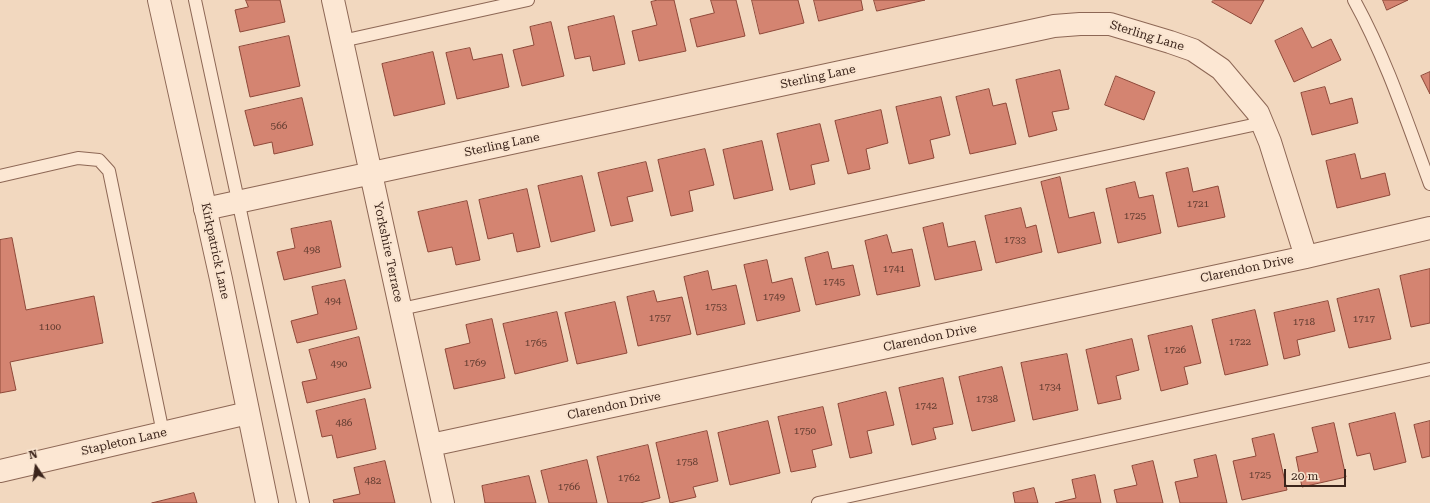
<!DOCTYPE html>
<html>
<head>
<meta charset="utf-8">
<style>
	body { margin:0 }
	#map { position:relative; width:1430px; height:503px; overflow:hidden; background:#f2d8bf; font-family:"Roboto Serif",serif }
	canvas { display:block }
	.north { position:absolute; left:16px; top:447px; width:40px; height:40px; -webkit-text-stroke:3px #f9e4cf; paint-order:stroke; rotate:347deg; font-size:11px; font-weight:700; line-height:16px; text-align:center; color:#3b241b }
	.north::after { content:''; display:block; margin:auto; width:14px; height:18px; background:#3b241b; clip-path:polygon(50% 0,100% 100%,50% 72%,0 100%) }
	.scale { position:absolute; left:1284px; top:469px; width:62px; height:18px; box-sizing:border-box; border:2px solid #3b241b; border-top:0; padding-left:5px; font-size:12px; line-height:14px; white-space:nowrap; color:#3b241b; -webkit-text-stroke:3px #f9e4cf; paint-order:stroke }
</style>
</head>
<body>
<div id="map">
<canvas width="1430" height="503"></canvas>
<div class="north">N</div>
<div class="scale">20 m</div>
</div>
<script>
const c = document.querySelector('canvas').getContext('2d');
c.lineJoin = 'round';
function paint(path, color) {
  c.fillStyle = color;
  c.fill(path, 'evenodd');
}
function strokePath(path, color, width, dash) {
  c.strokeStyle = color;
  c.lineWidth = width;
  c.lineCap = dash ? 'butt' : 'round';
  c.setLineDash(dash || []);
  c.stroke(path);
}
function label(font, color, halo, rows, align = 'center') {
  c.font = font + ' "Roboto Serif",serif';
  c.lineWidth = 4;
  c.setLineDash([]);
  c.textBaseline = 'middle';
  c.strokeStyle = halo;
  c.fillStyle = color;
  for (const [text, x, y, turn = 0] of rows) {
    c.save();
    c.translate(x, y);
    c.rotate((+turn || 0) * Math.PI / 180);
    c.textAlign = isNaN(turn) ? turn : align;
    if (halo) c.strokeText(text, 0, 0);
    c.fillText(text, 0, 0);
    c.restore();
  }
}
const building = new Path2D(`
	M246 0H280L285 22 240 32 235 10 248 7Z
	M658 0H674L686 51 639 61 632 31 657 25 651 2Z
	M711 0H736L745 36 697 47 690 19 714 13Z
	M752 0H798L804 23 760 34Z
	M814 0H861L863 10 819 21Z
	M874 0H925L877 11Z
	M1214 0H1264L1251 24 1212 2Z
	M1383 0H1408L1387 10Z
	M614 16 625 64 593 71 590 56 575 59 568 27Z
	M551 22 564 76 522 86 513 50 534 45 530 27Z
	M1302 28 1312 48 1331 39 1341 60 1294 82 1275 41Z
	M289 36 300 86 250 97 239 47Z
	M470 48 473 60 502 54 509 87 457 99 446 53Z
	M433 52 445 104 394 116 382 64Z
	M1060 70 1069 109 1052 112 1057 130 1029 137 1016 80Z
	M1430 72V94L1421 76Z
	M1116 76 1155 92 1144 120 1105 105Z
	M1325 87 1330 104 1352 98 1358 123 1312 135 1301 93Z
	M989 89 993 106 1006 103 1016 144 970 154 956 97Z
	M941 97 950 135 930 140 934 158 909 164 896 107Z
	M302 98 313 145 274 154 272 142 254 146 245 111Z
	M881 110 888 143 866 149 870 169 848 174 835 121Z
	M820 124 829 161 811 165 815 184 790 190 777 134Z
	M762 141 773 190 734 199 723 150Z
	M705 149 714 185 689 191 693 211 671 216 658 160Z
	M1355 154 1361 179 1385 173 1390 195 1337 208 1326 161Z
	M646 162 653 191 627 197 633 221 611 226 598 173Z
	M1188 168 1193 192 1218 186 1225 217 1178 227 1166 173Z
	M582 176 595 231 551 242 538 186Z
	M1060 177 1069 218 1094 212 1101 243 1058 253 1041 182Z
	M1135 182 1139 198 1153 195 1161 233 1118 243 1106 189Z
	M527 189 540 247 517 252 513 233 488 239 479 200Z
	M467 201 480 260 456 265 452 247 428 252 418 212Z
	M1021 208 1026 228 1036 225 1042 252 996 263 985 216Z
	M331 221 341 267 284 280 277 252 295 248 291 229Z
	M943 223 948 247 975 241 982 270 935 280 923 228Z
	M887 235 892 253 912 249 920 286 877 295 865 241Z
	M12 238 26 310 94 296 103 343 10 362 16 390 0 393V240Z
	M828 252 832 269 853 265 860 295 816 305 805 258Z
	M767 260 772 283 792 278 800 311 757 321 744 265Z
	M1430 269V323L1411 327 1400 276Z
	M708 271 712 290 736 285 745 324 697 335 684 277Z
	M345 280 357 329 297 343 291 321 318 314 312 287Z
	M1379 289 1391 339 1349 348 1337 299Z
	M654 291 657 302 682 297 691 334 638 346 627 297Z
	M1328 301 1335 331 1297 340 1300 355 1284 359 1274 313Z
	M615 302 627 353 577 364 565 313Z
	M1255 310 1268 365 1225 375 1212 320Z
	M557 312 568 361 515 374 503 324Z
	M492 319 505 378 454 389 445 349 470 343 466 325Z
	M1192 326 1201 363 1184 367 1188 384 1161 391 1148 336Z
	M359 337 371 388 307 403 302 382 317 379 309 350Z
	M1132 339 1139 370 1116 376 1121 399 1098 404 1086 350Z
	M1067 354 1078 410 1033 420 1021 363Z
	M1002 367 1015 421 972 431 959 377Z
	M943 378 953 424 933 428 936 439 912 445 899 388Z
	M886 392 894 425 867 431 872 453 850 458 838 404Z
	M365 399 376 449 337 458 332 435 322 437 316 411Z
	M823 407 832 445 812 450 816 467 791 472 778 417Z
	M1395 413 1406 462 1374 470 1370 453 1357 456 1349 424Z
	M768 421 780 473 730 485 718 433Z
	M1430 421V456L1422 458 1414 425Z
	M1334 423 1346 477 1302 487 1296 457 1318 452 1312 428Z
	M707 431 718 481 693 487 696 497 670 503 656 443Z
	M1274 434 1287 490 1242 500 1233 461 1256 456 1252 439Z
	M648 445 660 498 640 503H608L597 457Z
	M1216 455 1227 503H1180L1175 482 1198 477 1194 460Z
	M587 460 597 503H549L541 471Z
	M385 461 395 503H334L333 500 360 494 354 468Z
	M1153 461 1163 503H1117L1114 490 1137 485 1132 466Z
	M1095 475 1101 503H1055L1076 498 1072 480Z
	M529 476 536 503H485L482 486Z
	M1034 488 1038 503H1015L1013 493Z
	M194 493 197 503H152Z`);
paint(building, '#d48471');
strokePath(building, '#8e4839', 1);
const service = new Path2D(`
	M195 0 303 503
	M1354 0C1386 58 1407 122 1430 184
	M342 41 528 0
	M0 176 78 158 99 160 109 171 163 433
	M401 309 1262 123
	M818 503 1430 369`);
const minor = new Path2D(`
	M333 0 443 503
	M205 209 1054 26 1080 24H1110L1170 42 1193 50 1221 69 1258 113 1270 142 1306 257
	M431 445 1306 257 1430 228
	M0 471 248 413`);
const tertiary = new Path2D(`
	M159 0 221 279 267 503`);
strokePath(service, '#8d6755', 14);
strokePath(minor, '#8d6755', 24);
strokePath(tertiary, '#8d6755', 24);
strokePath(service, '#fce7d3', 12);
strokePath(minor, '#fce7d3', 22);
strokePath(tertiary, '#fce7d3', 22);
label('10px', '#613c30', null, [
	["566",279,126],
	["1721",1198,204],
	["1725",1135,216],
	["1733",1015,240],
	["498",312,250],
	["1741",894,269],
	["1745",834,282],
	["1749",774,297],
	["494",333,301],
	["1753",716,307],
	["1757",660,318],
	["1717",1364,319],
	["1718",1304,322],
	["1100",50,327],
	["1722",1240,342],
	["1765",536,343],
	["1726",1175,350],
	["1769",475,363],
	["490",339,364],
	["1734",1050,387],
	["1738",987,399],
	["1742",926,406],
	["486",344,423],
	["1750",805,431],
	["1758",687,462],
	["1725",1260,475],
	["1762",629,478],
	["482",373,481],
	["1766",569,487]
]);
label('12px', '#3b241b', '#f9e4cf', [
	["Sterling Lane",1147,36,17],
	["Sterling Lane",818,77,-12],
	["Sterling Lane",502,145,-12],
	["Kirkpatrick Lane",215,251,78],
	["Yorkshire Terrace",388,252,78],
	["Clarendon Drive",1247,269,-12],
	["Clarendon Drive",930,338,-12],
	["Clarendon Drive",614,406,-12],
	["Stapleton Lane",124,442,-13]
]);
</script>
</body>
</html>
